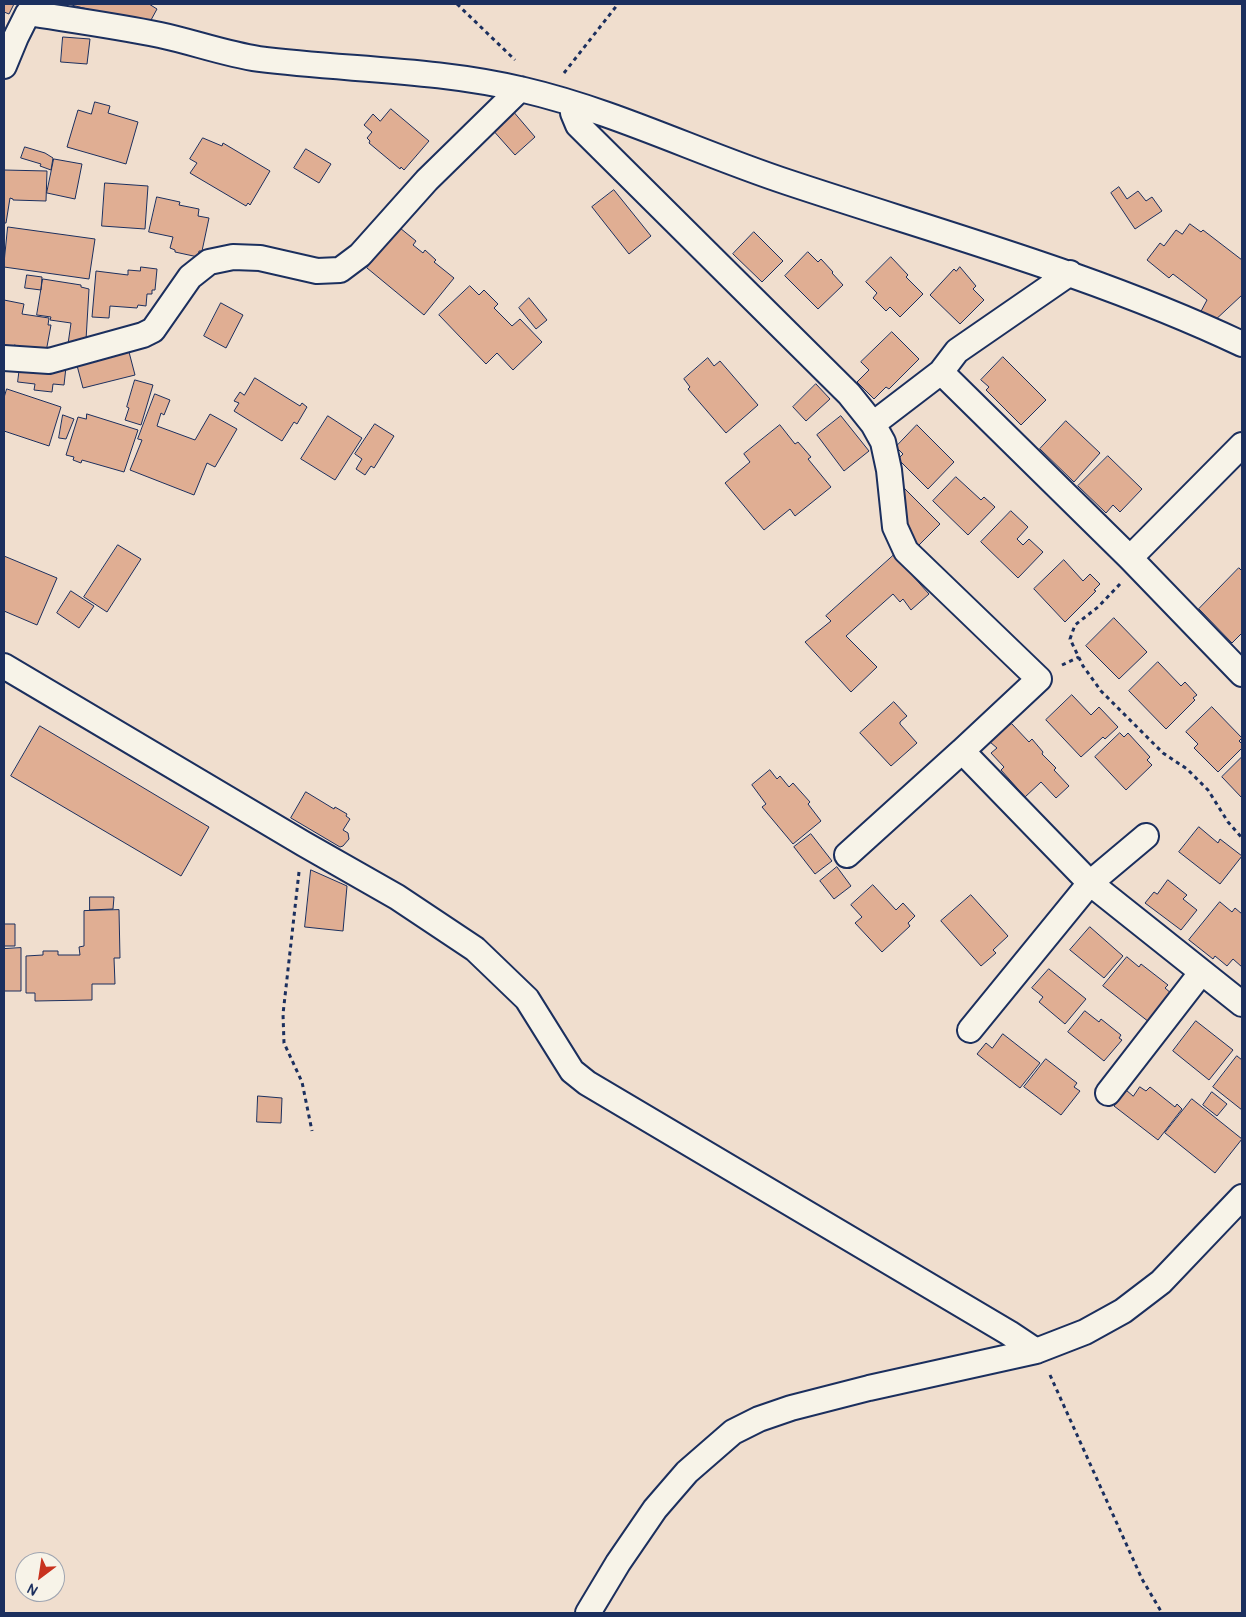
<!DOCTYPE html>
<html>
<head>
<meta charset="utf-8">
<style>
	body { margin:0 }
	#map { position:relative; width:1246px; height:1617px; overflow:hidden; background:#f0dece; font-family:Pangolin,sans-serif }
	canvas { display:block }
	.frame { position:absolute; inset:0; border:5px solid #1b2f5e; pointer-events:none }
	.north { position:absolute; left:15px; top:1552px; width:50px; height:50px; box-sizing:border-box; background:#f7f3e8; border:1px solid #9fa5b1; border-radius:50%; rotate:211deg; font-size:14px; font-weight:700; line-height:20px; text-align:center; color:#1b2f5e }
	.north::after { content:''; display:block; margin:auto; width:18px; height:22px; background:#c8321e; clip-path:polygon(50% 0,100% 100%,50% 72%,0 100%) }
</style>
</head>
<body>
<div id="map">
<canvas width="1246" height="1617"></canvas>
<div class="frame"></div>
<div class="north">N</div>
</div>
<script>
const c = document.querySelector('canvas').getContext('2d');
c.lineJoin = 'round';
function paint(path, color) {
  c.fillStyle = color;
  c.fill(path, 'evenodd');
}
function strokePath(path, color, width, dash) {
  c.strokeStyle = color;
  c.lineWidth = width;
  c.lineCap = dash ? 'butt' : 'round';
  c.setLineDash(dash || []);
  c.stroke(path);
}
const building = new Path2D(`
	M4 4H14L9 14 4 12Z
	M68 4H149L157 9 151 20 115 16Z
	M63 37 90 39 87 64 61 62Z
	M95 102 110 106 108 113 138 122 126 164 67 147 78 110 91 114Z
	M391 109 429 141 404 170 401 167 400 169 369 143 370 141 367 138 372 132 364 125 373 114 380 121Z
	M512 110 535 137 515 155 491 128Z
	M203 138 222 146 223 143 270 171 250 205 248 203 246 206 190 173 197 163 190 159Z
	M25 147 45 153 53 158 51 170 40 166 41 164 21 158Z
	M306 149 331 164 319 183 294 168Z
	M54 159 82 164 75 199 47 193Z
	M4 170 47 171 46 201 13 200V199L10 198 6 223H4Z
	M105 183 148 186 145 229 102 226Z
	M1119 187 1127 199 1138 191 1146 201 1152 197 1162 211 1135 229 1111 193Z
	M614 190 651 236 629 254 592 207Z
	M157 197 180 202 179 205 199 209 198 216 209 218 202 251H199L198 257 175 252V250L170 248 173 237 149 232Z
	M1190 224 1201 232 1203 230 1242 260V295L1212 323 1199 315 1207 300 1173 274 1169 278 1147 260 1160 243 1164 246 1176 230 1182 234Z
	M8 227 95 239 89 279 4 267Z
	M400 228 416 241 413 245 423 253 425 250 436 260 434 262 454 278 424 315 367 268Z
	M754 232 783 261 762 282 733 254Z
	M808 252 818 262 821 259 833 272 832 273 843 285 818 309 785 276Z
	M891 257 908 275 906 277 923 294 900 317 890 307 886 311 873 298 877 293 866 282Z
	M141 267 157 269 155 290H152V294H147L146 306 138 305 137 308 110 306 109 318 92 317 96 271 128 275V270L140 271Z
	M960 267 976 286 973 289 984 300 960 324 930 295 954 269 956 271Z
	M27 275 42 277 41 290 25 288Z
	M43 279 81 285V287L89 289 86 340 68 344 71 323 50 320 51 317 37 315Z
	M470 286 479 295 484 290 498 304 494 308 512 326 520 319 542 342 513 370 497 353 486 364 439 315Z
	M529 298 547 320 536 329 519 308Z
	M4 300 24 304 22 314 49 318 48 325H51L46 352 14 345 13 351 4 349Z
	M221 303 243 315 226 348 204 336Z
	M892 332 919 359 889 389 886 387 874 399 857 382 869 370 861 362Z
	M112 348 114 356 129 352 135 375 83 388 75 358Z
	M1003 357 1046 400 1021 425 986 390 989 387 981 380Z
	M708 358 714 366 720 361 758 405 726 433 688 389 690 387 684 379Z
	M20 366 66 367 64 385 53 384 52 392 34 390 35 384 18 382Z
	M255 378 300 406 302 403 307 407 297 424 294 422 282 441 234 411 239 403 234 401 240 392 244 395Z
	M135 380 153 385 141 425 125 420 129 408 127 407Z
	M816 384 830 399 806 421 793 407Z
	M7 389 61 407 49 446 4 431V398Z
	M155 394 170 400 164 415 161 413 157 426 195 440 210 414 237 429 215 467 207 463 194 495 130 470 142 440 138 439Z
	M87 414 138 430 124 472 82 460 81 463 73 460 74 457 66 455 78 417 86 419Z
	M63 415 74 419 66 439 59 438Z
	M328 416 362 438 335 480 301 459Z
	M841 416 869 451 844 471 817 435Z
	M1066 421 1100 453 1074 482 1040 449Z
	M375 424 394 436 374 468 371 466 365 475 356 469 362 459 355 454Z
	M780 425 795 444 798 442 811 457 808 459 831 487 795 516 790 509 764 530 725 483 750 462 744 454Z
	M917 425 954 462 928 489 898 459 903 454 896 447Z
	M1108 456 1142 489 1120 512 1113 505 1106 513 1078 486Z
	M956 477 981 500 984 497 995 507 968 535 933 501Z
	M905 489 940 524 919 545 907 533 895 499Z
	M1011 511 1028 527 1017 539 1023 545 1029 539 1043 552 1018 578 981 542Z
	M118 545 141 559 107 612 84 597Z
	M894 555 929 594 911 610 903 599 900 602 893 594 846 636 877 667 851 692 805 642 831 621 826 616Z
	M4 556 57 578 37 625 4 611Z
	M1064 560 1083 581 1090 574 1100 584 1094 590 1096 591 1065 622 1034 589Z
	M1239 568 1242 571V633L1232 643 1199 609Z
	M71 591 94 606 79 628 57 613Z
	M1114 618 1147 652 1119 679 1086 646Z
	M1158 662 1181 686 1185 682 1197 695 1193 698 1195 700 1166 729 1129 691Z
	M1072 695 1091 715 1099 707 1118 727 1105 739 1103 737 1081 757 1046 720Z
	M894 702 907 716 900 722V724L917 743 891 766 860 733Z
	M1212 707 1242 738 1239 741 1242 744V748L1218 772 1194 748 1198 744 1186 732Z
	M1012 724 1029 742 1032 739 1043 752 1042 754 1056 768 1054 770 1069 786 1056 798 1041 782 1025 797 1001 770 1004 767 991 753 997 748 990 742 1009 725Z
	M40 726 209 827 181 876 11 776Z
	M1120 733 1124 737 1128 733 1150 757 1147 760 1152 765 1126 790 1095 757Z
	M1242 757V798L1222 777Z
	M770 770 777 779 780 776 789 787 793 783 810 802 808 804 821 821 793 844 762 807 766 804 752 785Z
	M306 792 334 809 335 807 347 814 346 816 350 819 343 830 348 833 349 839 343 846 340 847 291 818Z
	M1199 827 1218 843 1220 839 1242 856 1220 884 1179 852Z
	M811 834 832 861 815 874 794 847Z
	M837 867 851 886 834 899 820 881Z
	M311 870 347 886 343 931 305 927Z
	M1168 880 1187 895 1183 899 1197 910 1181 930 1145 903 1154 892 1157 894Z
	M873 885 896 910 903 903 915 916 908 923 910 926 882 952 855 923 862 917 851 905Z
	M971 895 1008 936 993 950 996 953 981 966 941 921Z
	M90 897H114L113 909 90 910Z
	M1220 902 1232 912 1235 908 1242 914V967L1233 959 1227 966 1215 956 1213 959 1189 940Z
	M119 910 120 958H114L115 984H92V1000L35 1001V993H26V956L43 955V951H58V955H80L79 947 84 946V911Z
	M4 924H15V946H4Z
	M1090 927 1123 956 1104 978 1070 950Z
	M21 948V991H4V949Z
	M1127 957 1139 967 1141 964 1168 985 1165 988 1172 994 1149 1022 1103 986Z
	M1049 969 1086 999 1065 1024 1039 1002 1043 997 1032 988Z
	M1085 1011 1099 1022 1101 1019 1121 1035 1119 1038 1122 1040 1104 1061 1068 1032Z
	M1196 1021 1233 1050 1209 1080 1173 1051Z
	M1003 1034 1040 1063 1020 1088 977 1054 986 1043 992 1048Z
	M1237 1056 1242 1060V1110L1213 1087Z
	M1046 1059 1077 1083 1074 1087 1080 1091 1061 1115 1024 1087Z
	M1140 1087 1146 1091 1150 1087 1175 1107 1177 1104 1182 1109 1158 1140 1114 1106 1126 1090 1133 1096Z
	M1212 1092 1227 1104 1217 1116 1203 1105Z
	M258 1096 282 1098 281 1123 257 1122Z
	M1192 1099 1242 1139 1215 1173 1165 1133Z`);
paint(building, '#e0ae93');
strokePath(building, '#1b2f5e', 1);
const minor = new Path2D(`
	M4 66 16 37 28 13C72 20 116 26 160 35 193 42 225 54 259 59 347 70 437 69 524 90 614 111 699 153 787 182 940 233 1096 275 1242 344
	M574 105 573 113 578 125 849 394 873 424 883 442 889 470 895 527 906 551 1039 679 962 751 1090 883 1242 1004
	M1070 273 957 351 941 372 1130 558 1242 674
	M4 358 49 361 143 335 153 330 190 277 209 262 233 257 260 258 317 271 340 270 360 255 427 180 520 89
	M873 424 941 372
	M1130 558 1242 445
	M4 666 304 844 397 897 475 949 527 999 572 1071 587 1083 1009 1333 1036 1351
	M847 855 962 751
	M970 1030 1090 883 1146 836
	M1108 1093 1201 973
	M588 1613 618 1563 655 1509 687 1472 733 1432 759 1419 791 1408 869 1388 1036 1351 1085 1332 1123 1311 1161 1282 1242 1197`);
strokePath(minor, '#1b2f5e', 28);
strokePath(new Path2D(`
	M457 4 515 60
	M564 73 618 4
	M1120 584 1098 607 1075 625 1070 639 1083 666 1101 691 1163 753 1187 769 1208 790 1228 822 1242 838
	M1062 665 1079 657
	M299 872 283 1014 284 1043 302 1082 312 1131
	M1050 1375 1142 1579 1162 1613`), '#1b2f5e', 3, [4, 4]);
strokePath(minor, '#f7f3e8', 24);
</script>
</body>
</html>
